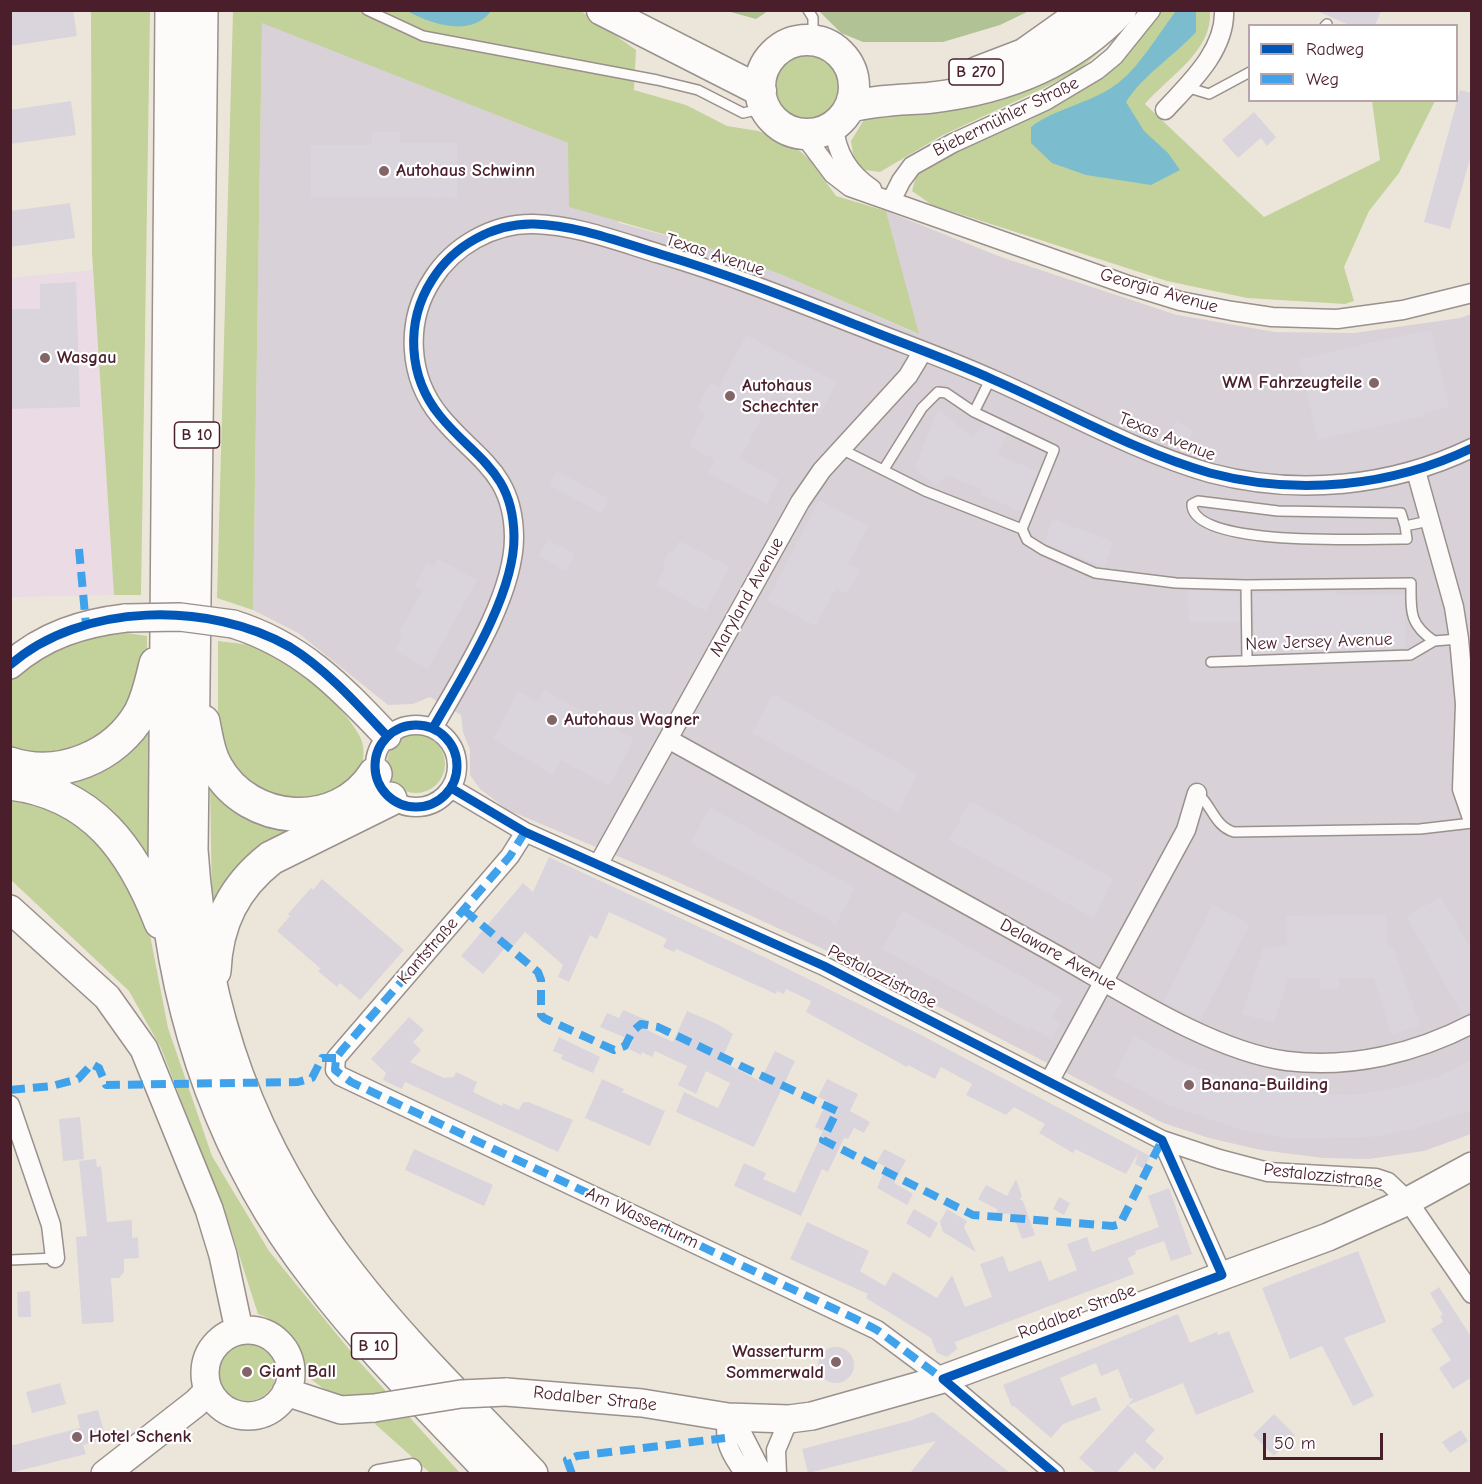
<!DOCTYPE html>
<html>
<head>
<meta charset="utf-8">
<style>
	body { margin:0 }
	#map { position:relative; width:1482px; height:1484px; overflow:hidden; background:#ece6da; font-family:"Comic Neue",sans-serif }
	canvas { display:block }
	.frame { position:absolute; inset:0; border:12px solid #4a1f2b; pointer-events:none }
	.legend { position:absolute; left:1248px; top:24px; width:210px; height:78px; box-sizing:border-box; background:#fff; border:2px solid #b7a5aa; margin:0; padding:8px 10px; list-style:none; font-size:18px; color:#4a1f2b }
	.legend li { display:flex; align-items:center; gap:12px; height:30px }
	.legend b { width:30px; border:2px solid #b7a5aa }
	.scale { position:absolute; left:1263px; top:1433px; width:120px; height:27px; box-sizing:border-box; border:3px solid #4a1f2b; border-top:0; padding-left:8px; font-size:18px; line-height:21px; white-space:nowrap; color:#4a1f2b; -webkit-text-stroke:4px #fff; paint-order:stroke }
</style>
</head>
<body>
<div id="map">
<canvas width="1482" height="1484"></canvas>
<div class="frame"></div>
<ul class="legend">
<li><b style="height:8px;background:#0057b8"></b>Radweg</li>
<li><b style="height:8px;background:#40a2eb"></b>Weg</li>
</ul>
<div class="scale">50 m</div>
</div>
<script>
const c = document.querySelector('canvas').getContext('2d');
c.lineJoin = 'round';
function paint(path, color) {
  c.fillStyle = color;
  c.fill(path, 'evenodd');
}
function strokePath(path, color, width, dash) {
  c.strokeStyle = color;
  c.lineWidth = width;
  c.lineCap = dash ? 'butt' : 'round';
  c.setLineDash(dash || []);
  c.stroke(path);
}
function label(font, color, halo, rows, align = 'center') {
  c.font = font + ' "Comic Neue",sans-serif';
  c.lineWidth = 4.5;
  c.setLineDash([]);
  c.textBaseline = 'middle';
  c.strokeStyle = halo;
  c.fillStyle = color;
  for (const [text, x, y, turn = 0] of rows) {
    c.save();
    c.translate(x, y);
    c.rotate((+turn || 0) * Math.PI / 180);
    c.textAlign = isNaN(turn) ? turn : align;
    if (halo) c.strokeText(text, 0, 0);
    c.fillText(text, 0, 0);
    c.restore();
  }
}
paint(new Path2D(`
	M93 270 114 595 11 597 10 278Z`), '#eadbe4');
paint(new Path2D(`
	M262 22 568 143 619 223 701 245 780 274 918 334 886 211 1001 257 1177 315 1275 332 1354 333 1460 318 1471 314V1134L1424 1151 1369 1159 1323 1158 1261 1150 1209 1138 1163 1123 862 967 667 877 508 810 480 789 470 775V750L463 732 461 715 430 697 413 704 388 705 298 633 253 610Z`), '#d9d1d8');
paint(new Path2D(`
	M91 11H150L141 595H114L92 253Z
	M233 11H581L636 50 634 90 686 105 727 126 758 131 792 144 810 160 836 196 886 211 919 334 780 274 701 245 569 207 568 143 262 23 253 610 217 598Z
	M1160 11H1210C1213 51 1169 76 1145 104L1264 217 1380 160 1372 101H1435L1399 173 1369 211 1344 267 1354 301 1345 304 1247 298 1167 281 932 205 912 191 916 176 928 163 1101 75 1128 55Z
	M1123 31 1080 69 1042 89 941 136 880 172 865 170 854 160 851 141 865 118 1093 52Z
	M770 86a37 37 0 1 1 74 0a37 37 0 1 1-74 0Z
	M127 633 147 636V660L128 714 84 750 11 756C11 741 7 693 11 682 21 649 98 636 127 633Z
	M218 641C233 643 250 644 264 649 294 659 344 707 359 735 366 746 363 759 362 771L332 798 289 804 244 784 218 740Z
	M151 722 149 865 39 779Z
	M387 764a29 29 0 1 1 58 0a29 29 0 1 1-58 0Z
	M210 778 326 821 212 906Z
	M11 791 77 815 143 899 168 1028 212 1156 269 1251 356 1358 460 1473H430L347 1399 327 1391 305 1375C297 1347 287 1324 258 1314L232 1233 161 1048 129 991 11 880Z
	M218 1372a29 29 0 1 1 58 0a29 29 0 1 1-58 0Z`), '#c3d19b');
paint(new Path2D(`
	M727 11 768 10V11L756 19Z
	M819 11H818H1029L1000 25 943 42H863L841 33Z`), '#b1c395');
paint(new Path2D(`
	M407 11H491C471 38 431 24 407 11Z
	M1176 11H1196V32C1174 56 1143 75 1126 102L1144 131 1168 153 1180 170 1151 185 1086 175 1052 163 1031 143V127C1056 108 1088 104 1114 86 1137 71 1159 33 1176 11Z`), '#7bbdce');
paint(new Path2D(`
	M10 10H73L77 36 10 46Z
	M1315 10H1381L1375 26H1351Z
	M1460 90 1472 93V152L1450 229 1424 222Z
	M71 101 76 135 10 144V110Z
	M1254 112 1276 137 1267 146 1261 138 1238 158 1222 140Z
	M372 132H400V143H457V198L311 197V145H372Z
	M70 203 75 238 10 247V211Z
	M76 282 80 407 10 409V309H40V284Z
	M1431 329 1449 407 1423 413 1424 416 1318 440 1299 359Z
	M746 335 837 382 820 415 775 391 740 459 779 479 767 504 708 473 715 460 689 446 705 413 697 409 710 382 719 387Z
	M938 408 972 438 984 424 1007 435 998 455 1038 472 1022 512 980 494 981 489 946 475 936 486 915 468Z
	M1176 421 1194 431 1185 449 1167 439Z
	M557 471 609 499 601 513 549 485Z
	M819 500 868 526 848 564 860 570 847 594 836 588 816 626 767 601Z
	M1053 519 1114 542 1104 567 1044 543Z
	M548 540 575 554 566 571 539 556Z
	M679 541 730 567 706 611 656 585 666 566 662 564 669 551 673 553Z
	M438 559 477 580 428 669 395 651 402 637 398 634 423 590 415 586 427 563 434 567Z
	M1188 590 1239 593 1240 622H1189Z
	M1335 592V595L1404 594 1406 648 1255 654 1253 593Z
	M544 690 634 739 609 786 561 760 553 775 493 739 518 691 538 702Z
	M773 694 918 774 898 812 752 733Z
	M970 801 1114 879 1094 918 949 840Z
	M710 807 855 888 836 924 690 843Z
	M549 857 764 957 923 1036 1150 1156 1144 1169 1135 1164 1138 1153 1126 1174 1075 1149 1073 1153 1039 1133 1045 1124 1014 1107 1006 1115 966 1095 972 1084 941 1067 935 1079 908 1065 907 1067 806 1012 811 1001 786 989 784 994 777 991 776 994 676 949 674 952 663 947 667 939 609 912 597 939 590 935 569 982 558 977 563 965 525 932 513 946 509 943 483 974 461 956 523 883 533 892Z
	M322 879 404 950 360 1000 340 983 337 987 318 971 321 969 277 931 290 916 288 914 311 888 313 890Z
	M1441 897 1472 951V1011L1463 1016 1406 916Z
	M1213 905 1250 924 1200 1021 1163 1002Z
	M903 911 1063 999 1052 1018 1060 1023 1052 1039 1030 1027 1029 1030 882 949Z
	M1386 914 1387 947H1393L1420 1025 1392 1035 1374 978H1339V989H1320V979H1288L1274 1023 1242 1014 1263 948 1287 946 1286 916Z
	M623 1010 649 1021 645 1029 673 1042 687 1011 719 1025 733 1034 721 1061 760 1081 775 1051 795 1061 754 1147 676 1112 684 1092 718 1108 730 1083 706 1071 696 1094 678 1085 687 1066 655 1051 652 1057 642 1052 641 1055 629 1049 633 1041 600 1027 607 1013 619 1018Z
	M409 1017 424 1030 413 1042 421 1050 410 1062 444 1078 454 1077 456 1072 477 1082 473 1092 502 1106 503 1103 519 1110 523 1102H528L573 1120 558 1152 405 1082 402 1089 383 1080 386 1073 371 1059Z
	M1134 1036 1182 1062 1228 1080 1270 1090 1310 1094 1352 1095 1392 1089 1437 1077 1472 1060V1110L1411 1130 1371 1137 1289 1139 1245 1131 1165 1104 1114 1076Z
	M559 1037 600 1057 593 1073 561 1059 563 1055 553 1051Z
	M602 1079 624 1089 622 1092 665 1111 650 1146 585 1118Z
	M827 1079 858 1094 850 1111 870 1122 864 1133 854 1128 848 1139 844 1138 828 1172 822 1169 801 1216 734 1186 744 1163 766 1173 763 1179 795 1193 823 1131 815 1127 827 1101 818 1097Z
	M80 1117 84 1159 63 1161 59 1119Z
	M414 1149 493 1185 484 1206 405 1170Z
	M884 1149 906 1160 894 1183 913 1194 907 1205 877 1188 886 1167 877 1162Z
	M96 1159 97 1167 101 1166 107 1222 132 1220V1238L138 1237 139 1258 124 1259V1272L119 1278H111L114 1322 82 1324 76 1237 87 1236 79 1161Z
	M1016 1179 1022 1196 1020 1199 1023 1201 1035 1235 1022 1239 1013 1214 996 1213 998 1210 978 1199 986 1185 1007 1196Z
	M1169 1188 1192 1254 1171 1261 1164 1241 1135 1251 1136 1254 1128 1258 1134 1274 955 1342 957 1349 947 1357 937 1353 931 1338 866 1298 868 1294 790 1259 807 1222 869 1251 860 1271 885 1286 893 1272 937 1298 952 1275 965 1307 992 1297 980 1264 1003 1256 1009 1272 1041 1260 1049 1281 1077 1270 1067 1244 1087 1237 1092 1252 1159 1227 1148 1196Z
	M1059 1197 1070 1203 1064 1215 1053 1209Z
	M914 1209 938 1223 930 1238 906 1223Z
	M947 1209 967 1221 964 1227 976 1252 943 1232 940 1222Z
	M1358 1251 1386 1322 1344 1338 1374 1396 1353 1406 1322 1346 1290 1359 1262 1288Z
	M1439 1287 1472 1338V1377L1453 1389 1439 1368 1451 1360 1431 1329 1443 1322 1440 1316 1443 1315 1430 1293Z
	M30 1291 31 1317H18L17 1292Z
	M1178 1314 1190 1343 1217 1332 1218 1335 1229 1331 1254 1392 1196 1415 1183 1383 1128 1405 1155 1430 1145 1441 1164 1458 1154 1470 1135 1452 1116 1473H1096L1079 1458 1134 1398 1130 1399 1118 1369 1101 1376 1096 1363 1060 1378 1072 1406 1096 1397 1101 1410 1063 1424 1051 1438 1014 1406 1012 1407 1003 1385Z
	M818 1365a18 18 0 1 1 36 0a18 18 0 1 1-36 0Z
	M60 1383 66 1404 32 1413 26 1392Z
	M98 1410 106 1439 83 1445 86 1454 10 1473V1446L80 1428 77 1415Z
	M933 1412 1010 1473H910L936 1441 808 1473 802 1449 909 1421Z
	M1274 1414 1295 1435 1274 1456 1253 1435Z
	M1461 1430 1468 1441 1450 1453 1442 1442Z`), '#dad4dd');
const lane = new Path2D(`
	M367 10 423 36 657 80 698 90 743 113 765 108
	M808 10 813 18V40
	M1325 26 1327 24
	M1186 87 1209 94 1250 72
	M841 449 925 491 1022 529 1054 450 974 412 991 378
	M884 469 922 408 938 392 946 393 974 412
	M1405 526 1407 539C1374 538 1191 549 1192 504L1198 501 1278 511 1401 513 1405 526 1429 521
	M1022 529 1027 540 1043 550 1095 573 1176 583 1246 585
	M1247 661 1246 585 1411 583C1411 612 1409 624 1434 641
	M1211 662 1410 655 1434 641 1459 639
	M1197 793C1212 805 1214 826 1234 832L1420 829 1472 823
	M10 1260 55 1258`);
const street = new Path2D(`
	M1165 110C1190 83 1226 50 1224 10
	M834 126C836 154 849 174 872 189
	M803 134 833 174 850 187 1125 284 1180 301 1232 311 1272 317 1337 319 1403 310 1472 293
	M891 201 901 181 912 166 953 143 1045 101 1097 70 1114 56 1151 10
	M1416 471 1454 607 1459 639 1465 704 1462 789 1472 818
	M375 766a41 41 0 1 1 82 0a41 41 0 1 1-82 0Z
	M433 728C462 677 515 595 514 536 513 471 475 459 440 416 408 377 405 322 432 280 453 246 493 223 534 224 576 225 620 242 660 254 728 274 793 300 859 326 904 344 950 360 994 380 1065 411 1136 452 1210 473 1297 496 1391 487 1472 448
	M668 739C795 810 923 880 1050 951 1118 989 1211 1051 1287 1061 1351 1069 1416 1053 1472 1024
	M451 788 525 832 824 966 1162 1140 1219 1159 1268 1172 1376 1178 1388 1182 1408 1201 1472 1294
	M525 832 510 856 336 1058 335 1070 340 1076 877 1330 943 1379 1055 1474
	M599 863 800 502 822 470 908 376 923 351
	M1049 1082 1186 830 1197 793
	M10 1105 51 1225 55 1258
	M1162 1140 1222 1275
	M728 1417 741 1431 763 1474
	M728 1417C722 1441 731 1455 745 1474
	M378 1474 412 1468
	M777 1474 776 1450 789 1419`);
const secondary = new Path2D(`
	M233 624C300 645 339 685 387 736
	M10 665C44 635 83 623 126 618
	M10 909 107 997 144 1049 209 1209 223 1255 239 1330
	M205 1373a43 43 0 1 1 86 0a43 43 0 1 1-86 0Z
	M286 1392 341 1410 374 1408
	M506 1392 642 1403 728 1417 789 1419 812 1416 943 1379 1328 1237 1408 1201 1472 1166
	M105 1474 196 1403 205 1394 207 1386`);
const primary = new Path2D(`
	M602 10 761 91
	M760 87a47 47 0 1 1 94 0a47 47 0 1 1-94 0Z
	M977 72 1024 54 1086 10
	M850 107C876 100 902 100 928 98 1002 90 1069 65 1121 10`);
const highway = new Path2D(`
	M172 10 165 876C177 1022 226 1162 317 1278 370 1348 434 1410 494 1474
	M201 10 191 850C202 1012 249 1147 350 1276 404 1346 470 1409 531 1474
	M203 722C206 737 208 754 216 767 249 826 338 832 375 774
	M10 764C59 780 116 757 141 712 149 696 152 680 156 664
	M10 783C93 793 133 850 161 922
	M214 971C216 923 234 887 271 858L390 799`);
strokePath(lane, '#9a908c', 12);
strokePath(street, '#9a908c', 21);
strokePath(secondary, '#9a908c', 30);
strokePath(primary, '#9a908c', 33);
strokePath(highway, '#9a908c', 36);
strokePath(lane, '#fcfbf9', 9);
strokePath(street, '#fcfbf9', 18);
strokePath(secondary, '#fcfbf9', 27);
strokePath(primary, '#fcfbf9', 30);
strokePath(highway, '#fcfbf9', 33);
const secondaryBridge = new Path2D(`
	M126 618 180 617 233 624
	M374 1408 461 1394 506 1392`);
strokePath(secondaryBridge, '#9a908c', 30, []);
strokePath(secondaryBridge, '#fcfbf9', 27);
strokePath(new Path2D(`
	M79 549 86 625
	M525 832 510 856 343 1049 336 1058 335 1070 351 1082 854 1318 877 1330 943 1379
	M464 910 538 972 541 980V1015L544 1018 614 1050 625 1046 632 1032 641 1024 658 1027 837 1111 823 1140 973 1215 1113 1226 1120 1224 1162 1140
	M10 1090 52 1086 78 1079 92 1064 99 1068 106 1085 298 1082 312 1078 322 1058H336
	M572 1474 567 1460 577 1456 725 1438`), '#40a2eb', 8, [15, 8]);
strokePath(new Path2D(`
	M10 665C81 602 210 601 290 647 326 669 358 705 387 736
	M375 766a41 41 0 1 1 82 0a41 41 0 1 1-82 0Z
	M433 728C462 677 515 595 514 536 513 471 475 459 440 416 408 377 405 322 432 280 453 246 493 223 534 224 576 225 620 242 660 254 728 274 793 300 859 326 904 344 950 360 994 380 1065 411 1136 452 1210 473 1297 496 1391 487 1472 448
	M451 788 525 832 824 966 1162 1140 1222 1275 943 1379
	M943 1379 1055 1474`), '#0057b8', 9);
for (const [x, y, r, color] of [
	[384,171,6,"#836568"],
	[45,358,6,"#836568"],
	[1374,383,6,"#836568"],
	[730,396,6,"#836568"],
	[552,720,6,"#836568"],
	[1189,1085,6,"#836568"],
	[836,1362,6,"#836568"],
	[247,1372,6,"#836568"],
	[77,1437,6,"#836568"]
]) {
  const dot = new Path2D();
  dot.arc(x, y, r, 0, 2 * Math.PI);
  c.fillStyle = color;
  c.fill(dot);
  strokePath(dot, '#fff', 2);
}
for (const [x, y, w] of [
	[976,72,54],
	[197,435,45],
	[374,1346,45]
]) {
  const box = new Path2D();
  box.roundRect(x - w / 2, y - 13, w, 26, 4.5);
  c.fillStyle = '#fff';
  c.fill(box);
  strokePath(box, '#4a1f2b', 1.5);
}
label('bold 16px', '#4a1f2b', null, [
	["B 270",976,72],
	["B 10",197,435],
	["B 10",374,1346]
]);
label('18px', '#4a1f2b', '#fff', [
	["Biebermühler Straße",1006,117,-26],
	["Texas Avenue",715,255,18],
	["Georgia Avenue",1159,291,16],
	["Texas Avenue",1167,437,22],
	["Maryland Avenue",747,597,-61],
	["New Jersey Avenue",1319,642,-2],
	["Kantstraße",428,951,-49],
	["Delaware Avenue",1058,955,29],
	["Pestalozzistraße",882,977,27],
	["Pestalozzistraße",1323,1176,6],
	["Am Wasserturm",642,1218,25],
	["Rodalber Straße",1077,1312,-21],
	["Rodalber Straße",595,1399,6]
]);
label('bold 18px', '#4a1f2b', '#fff', [
	["Autohaus Schwinn",396,171],
	["Wasgau",57,358],
	["WM Fahrzeugteile",1362,383,"right"],
	["Autohaus",742,386],
	["Schechter",742,407],
	["Autohaus Wagner",564,720],
	["Banana-Building",1201,1085],
	["Wasserturm",824,1352,"right"],
	["Sommerwald",824,1373,"right"],
	["Giant Ball",259,1372],
	["Hotel Schenk",89,1437]
], 'left');
</script>
</body>
</html>
